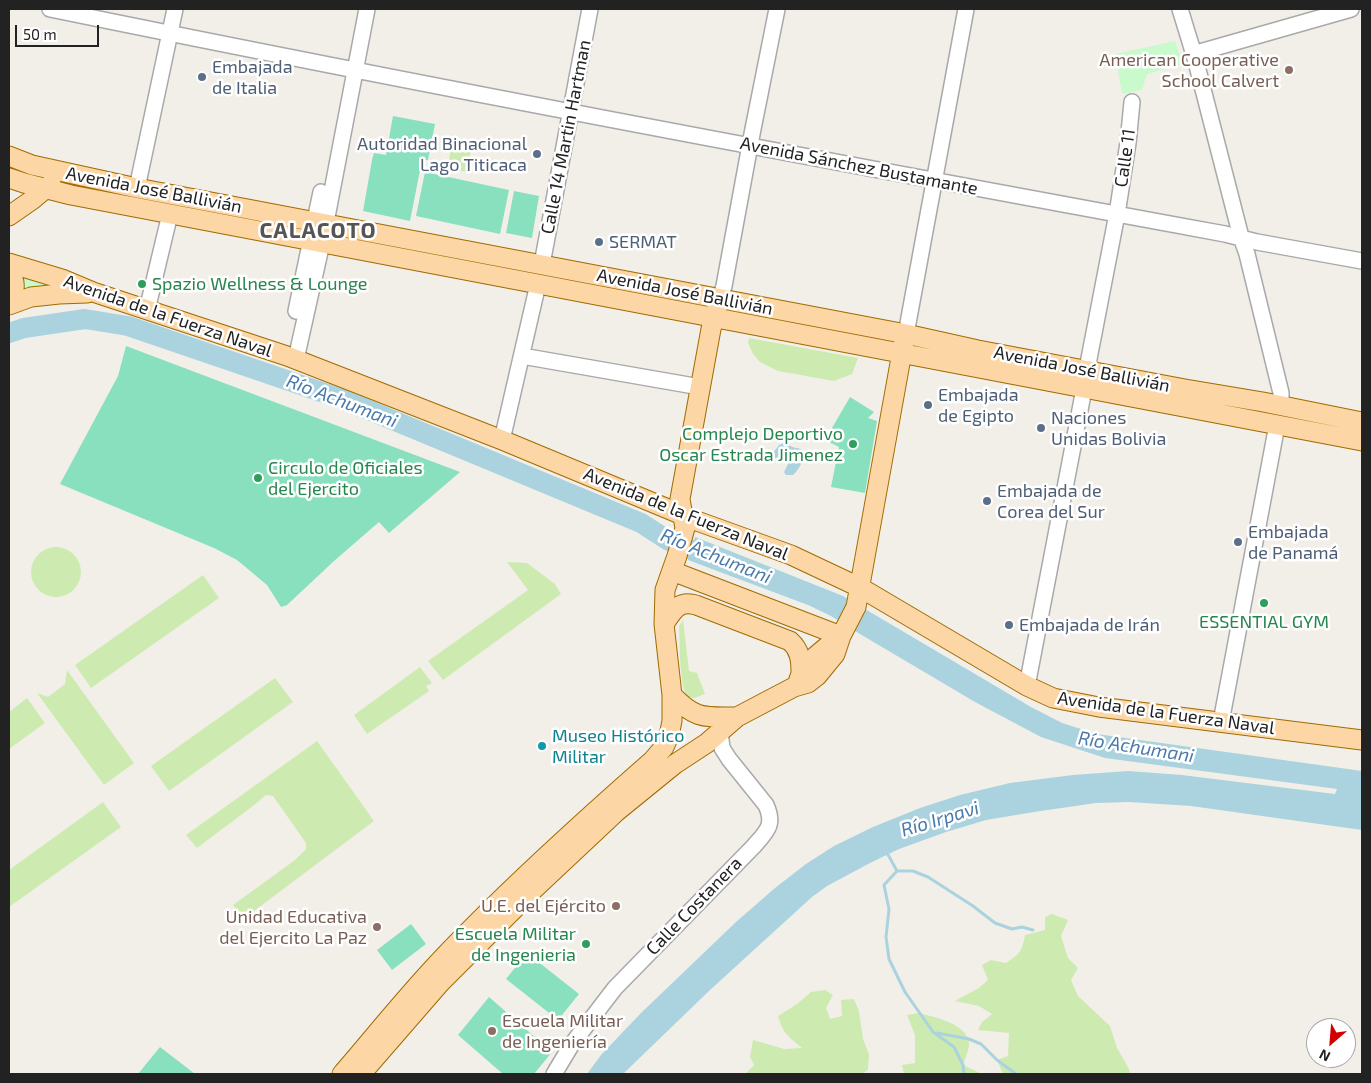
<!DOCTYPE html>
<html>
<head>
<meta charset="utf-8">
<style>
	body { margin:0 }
	#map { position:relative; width:1371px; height:1083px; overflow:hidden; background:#f2efe9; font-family:"Exo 2",sans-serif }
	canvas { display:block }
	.frame { position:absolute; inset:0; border:10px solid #222; pointer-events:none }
	.north { position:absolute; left:1306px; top:1018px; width:50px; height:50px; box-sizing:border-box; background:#fff; border:1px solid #a7a7a7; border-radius:50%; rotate:207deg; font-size:14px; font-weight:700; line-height:20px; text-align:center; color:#222 }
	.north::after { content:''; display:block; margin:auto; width:18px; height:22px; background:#d40000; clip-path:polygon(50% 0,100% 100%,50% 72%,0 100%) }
	.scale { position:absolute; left:15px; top:25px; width:84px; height:22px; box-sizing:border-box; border:2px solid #222; border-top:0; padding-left:6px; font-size:15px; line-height:18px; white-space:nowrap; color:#222; -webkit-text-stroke:4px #fff; paint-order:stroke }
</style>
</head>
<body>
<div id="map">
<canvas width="1371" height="1083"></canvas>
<div class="frame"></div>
<div class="north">N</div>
<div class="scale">50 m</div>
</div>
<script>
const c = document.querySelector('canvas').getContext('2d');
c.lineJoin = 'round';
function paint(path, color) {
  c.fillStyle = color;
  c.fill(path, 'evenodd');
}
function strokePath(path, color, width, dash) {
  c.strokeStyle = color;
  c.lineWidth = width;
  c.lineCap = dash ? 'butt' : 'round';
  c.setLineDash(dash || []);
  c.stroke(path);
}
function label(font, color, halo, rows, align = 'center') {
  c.font = font + ' "Exo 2",sans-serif';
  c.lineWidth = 5;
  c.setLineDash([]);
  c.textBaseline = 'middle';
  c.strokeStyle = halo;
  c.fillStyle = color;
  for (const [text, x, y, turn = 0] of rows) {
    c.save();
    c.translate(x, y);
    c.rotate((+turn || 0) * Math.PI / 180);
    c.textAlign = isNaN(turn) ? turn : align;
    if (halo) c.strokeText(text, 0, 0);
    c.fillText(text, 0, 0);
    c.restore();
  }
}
paint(new Path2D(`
	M453 139 472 143 467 172 450 169 448 164Z
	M749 338 858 358 852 374 834 381 778 371 760 362 753 354 748 343Z
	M31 572a25 25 0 1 1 50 0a25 25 0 1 1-50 0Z
	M507 562 527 563 555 584 561 594 443 680 428 661 528 590Z
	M203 575 219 598 91 688 75 665Z
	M683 620 689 671 697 673 705 694 694 698 687 697C679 683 680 643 679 626Z
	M420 667 432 683 426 686 429 691 367 734 354 715Z
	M67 670 134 763 104 785 37 693 48 697 65 684Z
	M275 678 293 702 169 791 151 766Z
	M27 698 45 723 9 749V712Z
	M317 741 374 821 250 914 241 916 233 905 295 860 306 849V843L273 796 266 795 253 806 197 848 186 835Z
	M103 802 121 827 9 907V870Z
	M1052 914 1068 920 1061 936 1068 958 1078 968 1071 980 1078 996 1110 1026 1117 1048 1129 1069 1130 1074H1003L997 1060 1008 1056 1009 1033 978 1030 982 1022 992 1014 979 1006 955 1001 979 988 988 980 982 965 991 960 1006 963C1020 954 1022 951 1025 935L1045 930V917Z
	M825 990 833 995 826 1008 830 1019 842 1016 841 1000 854 999 859 1011 863 1039 869 1054 868 1070 861 1074H745L754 1065 750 1057 753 1040 784 1049 802 1048C787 1035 784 1035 778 1016L797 1004 811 992Z
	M919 1013C934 1017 971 1024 969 1046 968 1052 965 1059 963 1065L982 1074H904L902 1065 915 1063V1035L907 1015Z`), '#cdebb0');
paint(new Path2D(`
	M1175 41 1183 64 1147 74 1142 90 1122 94 1115 54Z
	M9 266 59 284 21 292Z`), '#c8facc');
paint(new Path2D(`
	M393 116 435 124 428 160H422L410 221 363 211 372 160 374 153 386 155Z
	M425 172 509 190 500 234 416 216Z
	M514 191 539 196 532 238 506 233Z
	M126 346 460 472 389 533 379 522 334 561 287 605 281 607 267 585 237 560 214 548 60 484 118 376Z
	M850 397 874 412 868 418 877 421 865 493 831 487 839 447 825 440Z
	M411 924 426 944 392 970 377 950Z
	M527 953 579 994 558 1020 506 979Z
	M489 997 552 1052 534 1074H503L458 1035Z
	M160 1047 195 1074H138Z`), '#88e0be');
paint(new Path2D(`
	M786 442 792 447 801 449 804 452 805 457C801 463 799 470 793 475H786L784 472 788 464V461L775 458 773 453 779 445Z
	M695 537 843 596 1031 707 1062 723 1097 734 1362 771V830L1191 806 1129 802 1096 803 1034 812 986 820 946 832 899 849 870 863 827 886 812 897 710 990 623 1074H587L601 1055 641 1013 736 922 775 888 806 864 834 846 873 827 920 808 960 795 1010 783 1073 775 1128 771 1182 775 1335 794 1337 789 1105 758 1041 737 975 702 860 634 831 616 808 605 688 560Z`), '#aad3df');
strokePath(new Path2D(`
	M886 851 897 871 884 885 889 909 886 937 889 959 905 992 933 1032 954 1047 963 1065 964 1074
	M897 871H913L928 877 973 906 995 923 1012 929 1022 927 1033 930
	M937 1033 969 1039 981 1044 997 1060 1016 1074`), '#aad3df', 3);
strokePath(new Path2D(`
	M9 333 24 328 85 319 128 326 342 399 641 523 669 541 717 559`), '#aad3df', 20);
const minor = new Path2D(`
	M50 9C441 89 833 162 1225 234L1257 242 1362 261
	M1180 9 1195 58 1241 237 1247 254 1281 393V406
	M1193 54 1351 9
	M137 188 175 9
	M542 264 590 9
	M720 299 724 286 752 134 777 9
	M147 310 170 214
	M296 311 321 192
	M906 334 966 9
	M522 356 700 387
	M296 359 322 243 367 9
	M1087 369 1117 214 1128 143 1132 102
	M502 440 538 284
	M1027 686 1084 389
	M1221 722 1277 425
	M554 1074 572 1044 615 988 754 846C767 831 775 825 766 805L729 759 722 748 720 732`);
const major = new Path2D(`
	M9 156 32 165 137 188 906 334 978 350 1185 389 1263 402 1362 422
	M9 178 24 183 71 195 1362 441
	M9 216 32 200 51 184
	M9 263 62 279 93 292 287 356 502 440 697 521 791 555 861 588 1027 686 1053 698 1099 707 1362 740
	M9 273C17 281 15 292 9 301
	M9 305 31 297 59 294 87 293
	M672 571 841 636
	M664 624C673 611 678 600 696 605L790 641C800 650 801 660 801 673
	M799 679C804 663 824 649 838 638
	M672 695C696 720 704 717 737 717
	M342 1074C374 1037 405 998 439 962 506 891 579 825 652 761L664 747 669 736 672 721V695L664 624 665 590 677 556 685 528 680 499 711 329 717 307
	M361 1074 440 983 535 888 616 812 675 764 707 743 737 717 794 687 808 683 817 676 835 654 841 636 856 607 904 341`);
strokePath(minor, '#a9a9a9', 18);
strokePath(major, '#a06b00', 21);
strokePath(minor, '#fff', 15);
strokePath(major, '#fcd6a4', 19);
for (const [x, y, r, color] of [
	[1289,70,5,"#8d6e63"],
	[202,77,5,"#5c6f8a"],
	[537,154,5,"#5c6f8a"],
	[599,242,5,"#5c6f8a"],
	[142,284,5,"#2e9e5b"],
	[928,405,5,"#5c6f8a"],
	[1041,428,5,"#5c6f8a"],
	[853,444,5,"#2e9e5b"],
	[258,478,5,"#2e9e5b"],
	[987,501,5,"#5c6f8a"],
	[1238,542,5,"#5c6f8a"],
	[1264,603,5,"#2e9e5b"],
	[1009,625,5,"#5c6f8a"],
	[542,746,5,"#0f9aa8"],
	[616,906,5,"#8d6e63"],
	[377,927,5,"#8d6e63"],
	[586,944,5,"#2e9e5b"],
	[492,1031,5,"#8d6e63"]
]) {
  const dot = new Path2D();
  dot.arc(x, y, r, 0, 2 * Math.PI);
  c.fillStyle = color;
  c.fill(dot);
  strokePath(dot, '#fff', 2);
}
label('18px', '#785e54', '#fff', [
	["American Cooperative",1279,60],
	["School Calvert",1279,81],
	["U.E. del Ejército",606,906],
	["Unidad Educativa",367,917],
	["del Ejercito La Paz",367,938],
	["Escuela Militar",502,1021,"left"],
	["de Ingeniería",502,1042,"left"]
], 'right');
label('18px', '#4e5e75', '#fff', [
	["Embajada",212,67],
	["de Italia",212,88],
	["Autoridad Binacional",527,144,"right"],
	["Lago Titicaca",527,165,"right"],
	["SERMAT",609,242],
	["Embajada",938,395],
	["de Egipto",938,416],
	["Naciones",1051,418],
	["Unidas Bolivia",1051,439],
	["Embajada de",997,491],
	["Corea del Sur",997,512],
	["Embajada",1248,532],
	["de Panamá",1248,553],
	["Embajada de Irán",1019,625]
], 'left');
label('18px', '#222', '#fff', [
	["Calle 14 Martin Hartman",566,137,-79],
	["Calle 11",1125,158,-82],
	["Avenida Sánchez Bustamante",859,166,11],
	["Avenida José Ballivián",154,190,11],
	["Avenida José Ballivián",685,292,11],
	["Avenida de la Fuerza Naval",168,316,19],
	["Avenida José Ballivián",1082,369,11],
	["Avenida de la Fuerza Naval",686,514,22],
	["Avenida de la Fuerza Naval",1166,713,8],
	["Calle Costanera",694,906,-46]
]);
label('18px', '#27864d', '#fff', [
	["Spazio Wellness & Lounge",152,284],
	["Complejo Deportivo",843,434,"right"],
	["Oscar Estrada Jimenez",843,455,"right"],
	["Circulo de Oficiales",268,468],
	["del Ejercito",268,489],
	["ESSENTIAL GYM",1264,622,"center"],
	["Escuela Militar",576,934,"right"],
	["de Ingenieria",576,955,"right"]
], 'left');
label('18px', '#0d838f', '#fff', [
	["Museo Histórico",552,736],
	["Militar",552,757]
], 'left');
label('italic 19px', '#4a7aab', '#fff', [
	["Río Achumani",342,401,21],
	["Río Achumani",716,556,22],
	["Río Achumani",1136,747,9],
	["Río Irpavi",940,819,-17]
]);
c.letterSpacing = '1px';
label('bold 22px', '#555', '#fff', [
	["CALACOTO",318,231]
]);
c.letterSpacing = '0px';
</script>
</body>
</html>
